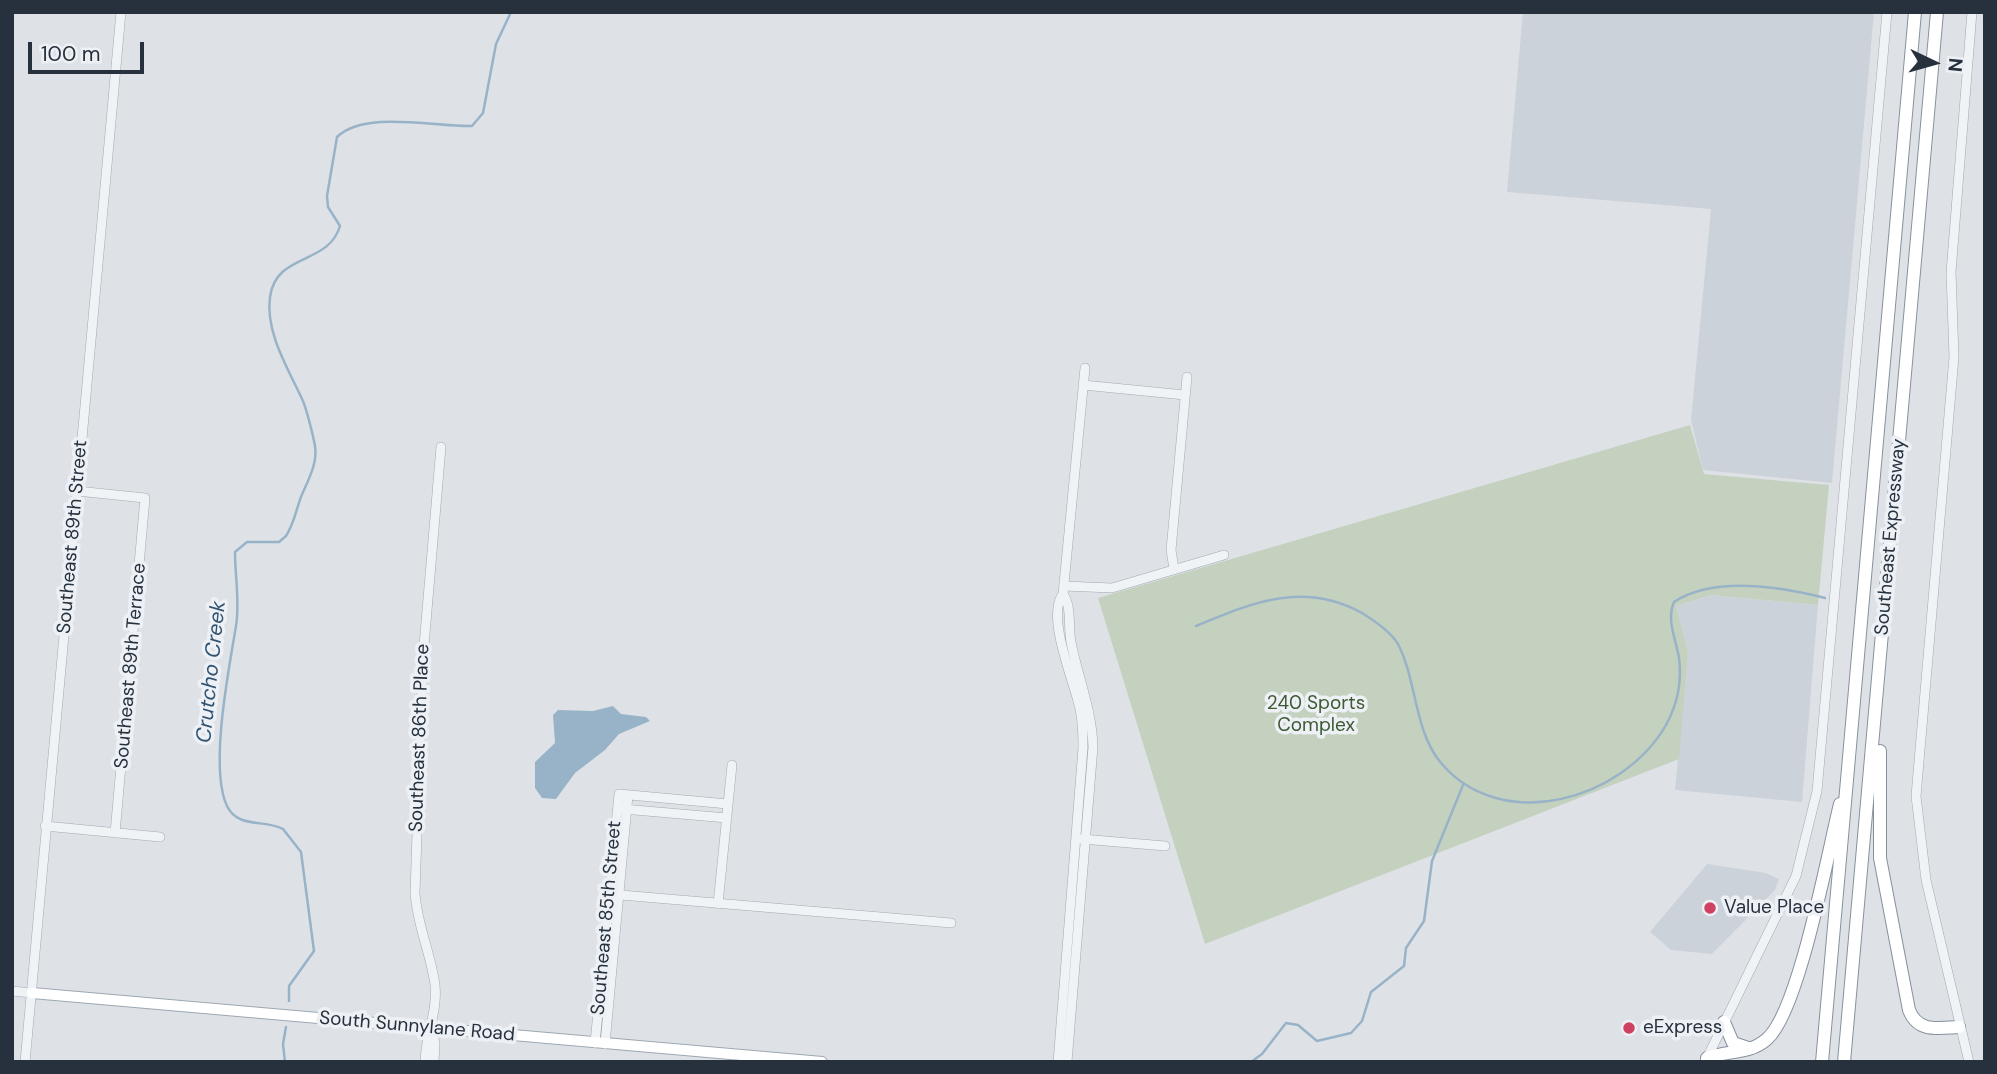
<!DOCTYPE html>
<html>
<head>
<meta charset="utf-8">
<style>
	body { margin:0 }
	#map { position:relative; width:1997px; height:1074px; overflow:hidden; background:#dee2e7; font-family:"DM Sans",sans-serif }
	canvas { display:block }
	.frame { position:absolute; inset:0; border:14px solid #27313e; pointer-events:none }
	.north { position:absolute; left:1899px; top:28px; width:70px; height:70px; -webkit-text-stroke:5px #edf1f5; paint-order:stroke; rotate:95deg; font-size:19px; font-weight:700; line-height:28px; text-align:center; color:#27313e }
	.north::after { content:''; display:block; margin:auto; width:24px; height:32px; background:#27313e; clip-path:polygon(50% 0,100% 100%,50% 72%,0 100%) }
	.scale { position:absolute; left:28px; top:42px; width:116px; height:32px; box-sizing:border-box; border:4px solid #27313e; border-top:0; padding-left:9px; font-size:21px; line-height:24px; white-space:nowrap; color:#27313e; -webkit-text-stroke:5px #edf1f5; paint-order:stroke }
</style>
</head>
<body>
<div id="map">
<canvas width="1997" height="1074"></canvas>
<div class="frame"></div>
<div class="north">N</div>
<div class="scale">100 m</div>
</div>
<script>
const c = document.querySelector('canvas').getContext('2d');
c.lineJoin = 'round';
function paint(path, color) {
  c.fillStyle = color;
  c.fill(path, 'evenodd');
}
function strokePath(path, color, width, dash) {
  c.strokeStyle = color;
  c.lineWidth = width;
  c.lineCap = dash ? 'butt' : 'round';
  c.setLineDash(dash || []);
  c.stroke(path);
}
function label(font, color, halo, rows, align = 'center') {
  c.font = font + ' "DM Sans",sans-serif';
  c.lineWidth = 7;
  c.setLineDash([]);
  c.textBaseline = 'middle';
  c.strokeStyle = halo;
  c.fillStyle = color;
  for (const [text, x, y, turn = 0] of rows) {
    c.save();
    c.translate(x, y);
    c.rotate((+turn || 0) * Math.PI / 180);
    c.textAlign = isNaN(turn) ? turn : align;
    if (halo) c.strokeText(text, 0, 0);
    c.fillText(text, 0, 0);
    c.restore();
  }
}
paint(new Path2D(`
	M1523 12H1874L1832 483 1703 470 1691 420 1711 209 1507 192Z
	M1711 595 1818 605 1802 802 1675 790 1688 652 1676 606Z
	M1707 864 1766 873 1779 879 1775 890 1712 954 1671 950 1650 932Z`), '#ccd2d9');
paint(new Path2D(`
	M1690 425 1704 474 1829 485 1818 605 1711 595 1676 606 1688 652 1679 759 1205 944 1098 598Z`), '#c5d1bf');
paint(new Path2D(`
	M613 706 621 714 646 717 650 721 619 734 605 750 575 773 556 799 542 798 535 788V762L555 743 553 715 558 710 593 711Z`), '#98b3c8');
strokePath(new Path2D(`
	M1196 626C1253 602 1304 581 1362 613 1375 621 1390 631 1398 644 1417 681 1414 731 1441 763 1502 835 1623 800 1666 725 1677 705 1682 681 1679 658 1676 639 1666 620 1674 602 1714 576 1781 587 1825 598
	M289 1001V986L314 951 301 852 283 829C265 819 238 829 227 806 209 768 229 669 236 626 240 602 235 577 235 552L247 542H279L286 536C294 524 296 510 301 497 307 482 318 464 315 446 313 435 307 411 303 401 289 370 265 333 270 297 276 252 328 266 340 226L328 207 327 196 337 137C365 110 434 127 472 126L483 113 496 44 511 12
	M285 1062 283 1044 286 1027
	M1251 1062 1262 1054 1286 1023 1298 1025 1317 1041 1351 1033 1362 1021 1371 992 1404 966 1406 948 1424 921 1432 861 1463 785`), '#98b3c8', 2.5);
const minor = new Path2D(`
	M1083 385 1185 395
	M77 491 145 498 115 833
	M1174 569 1171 550 1187 377
	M1064 586 1112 588 1224 555
	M1063 594C1072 606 1068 627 1071 642 1078 678 1092 710 1093 747L1067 1062
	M623 809 727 818
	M45 826 160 837
	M1082 839 1165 846
	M609 894 951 923
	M718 904 732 765
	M12 991 32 993
	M432 1028 435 1044 434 1062
	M595 1043 619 794 728 804
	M605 1044 628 795
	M25 1062 121 12
	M425 1062C425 1036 438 1012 435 985 431 954 417 925 415 893L423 657 441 447
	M1058 1062 1083 748C1083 734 1083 719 1079 705 1073 679 1046 616 1063 594L1085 368
	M1705 1062 1796 876 1817 791 1887 12
	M1969 1062 1926 880 1916 796 1954 357 1951 272 1972 12`);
const major = new Path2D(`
	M32 993 822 1062`);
const highway = new Path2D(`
	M1880 751V858L1909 1010C1918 1033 1938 1028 1959 1027
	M1724 1022 1733 1043 1748 1048
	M1707 1058C1727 1050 1749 1055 1767 1039 1799 1011 1828 852 1840 804
	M1822 1062 1915 12
	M1844 1062 1937 12`);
strokePath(minor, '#a3a9b1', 10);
strokePath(major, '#9da8b3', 12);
strokePath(highway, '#85919e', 14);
strokePath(minor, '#f0f3f6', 9);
strokePath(major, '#fff', 10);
strokePath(highway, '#fff', 12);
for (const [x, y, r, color] of [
	[1710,908,7,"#cf4061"],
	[1629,1028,7,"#cf4061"]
]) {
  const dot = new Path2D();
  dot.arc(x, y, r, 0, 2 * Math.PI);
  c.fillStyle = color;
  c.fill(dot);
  strokePath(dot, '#edf1f5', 2.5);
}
label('19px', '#27313e', '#edf1f5', [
	["Southeast 89th Street",73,537,-85],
	["Southeast Expressway",1891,537,-85],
	["Southeast 89th Terrace",131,666,-85],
	["Southeast 86th Place",420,738,-88],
	["Southeast 85th Street",607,918,-85],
	["South Sunnylane Road",417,1027,5]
]);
label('19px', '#3e5a34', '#edf1f5', [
	["240 Sports",1316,704],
	["Complex",1316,726]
]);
label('19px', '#27313e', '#edf1f5', [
	["Value Place",1724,908],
	["eExpress",1643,1028]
], 'left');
label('italic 21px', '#315372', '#edf1f5', [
	["Crutcho Creek",212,672,-84]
]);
</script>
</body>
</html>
